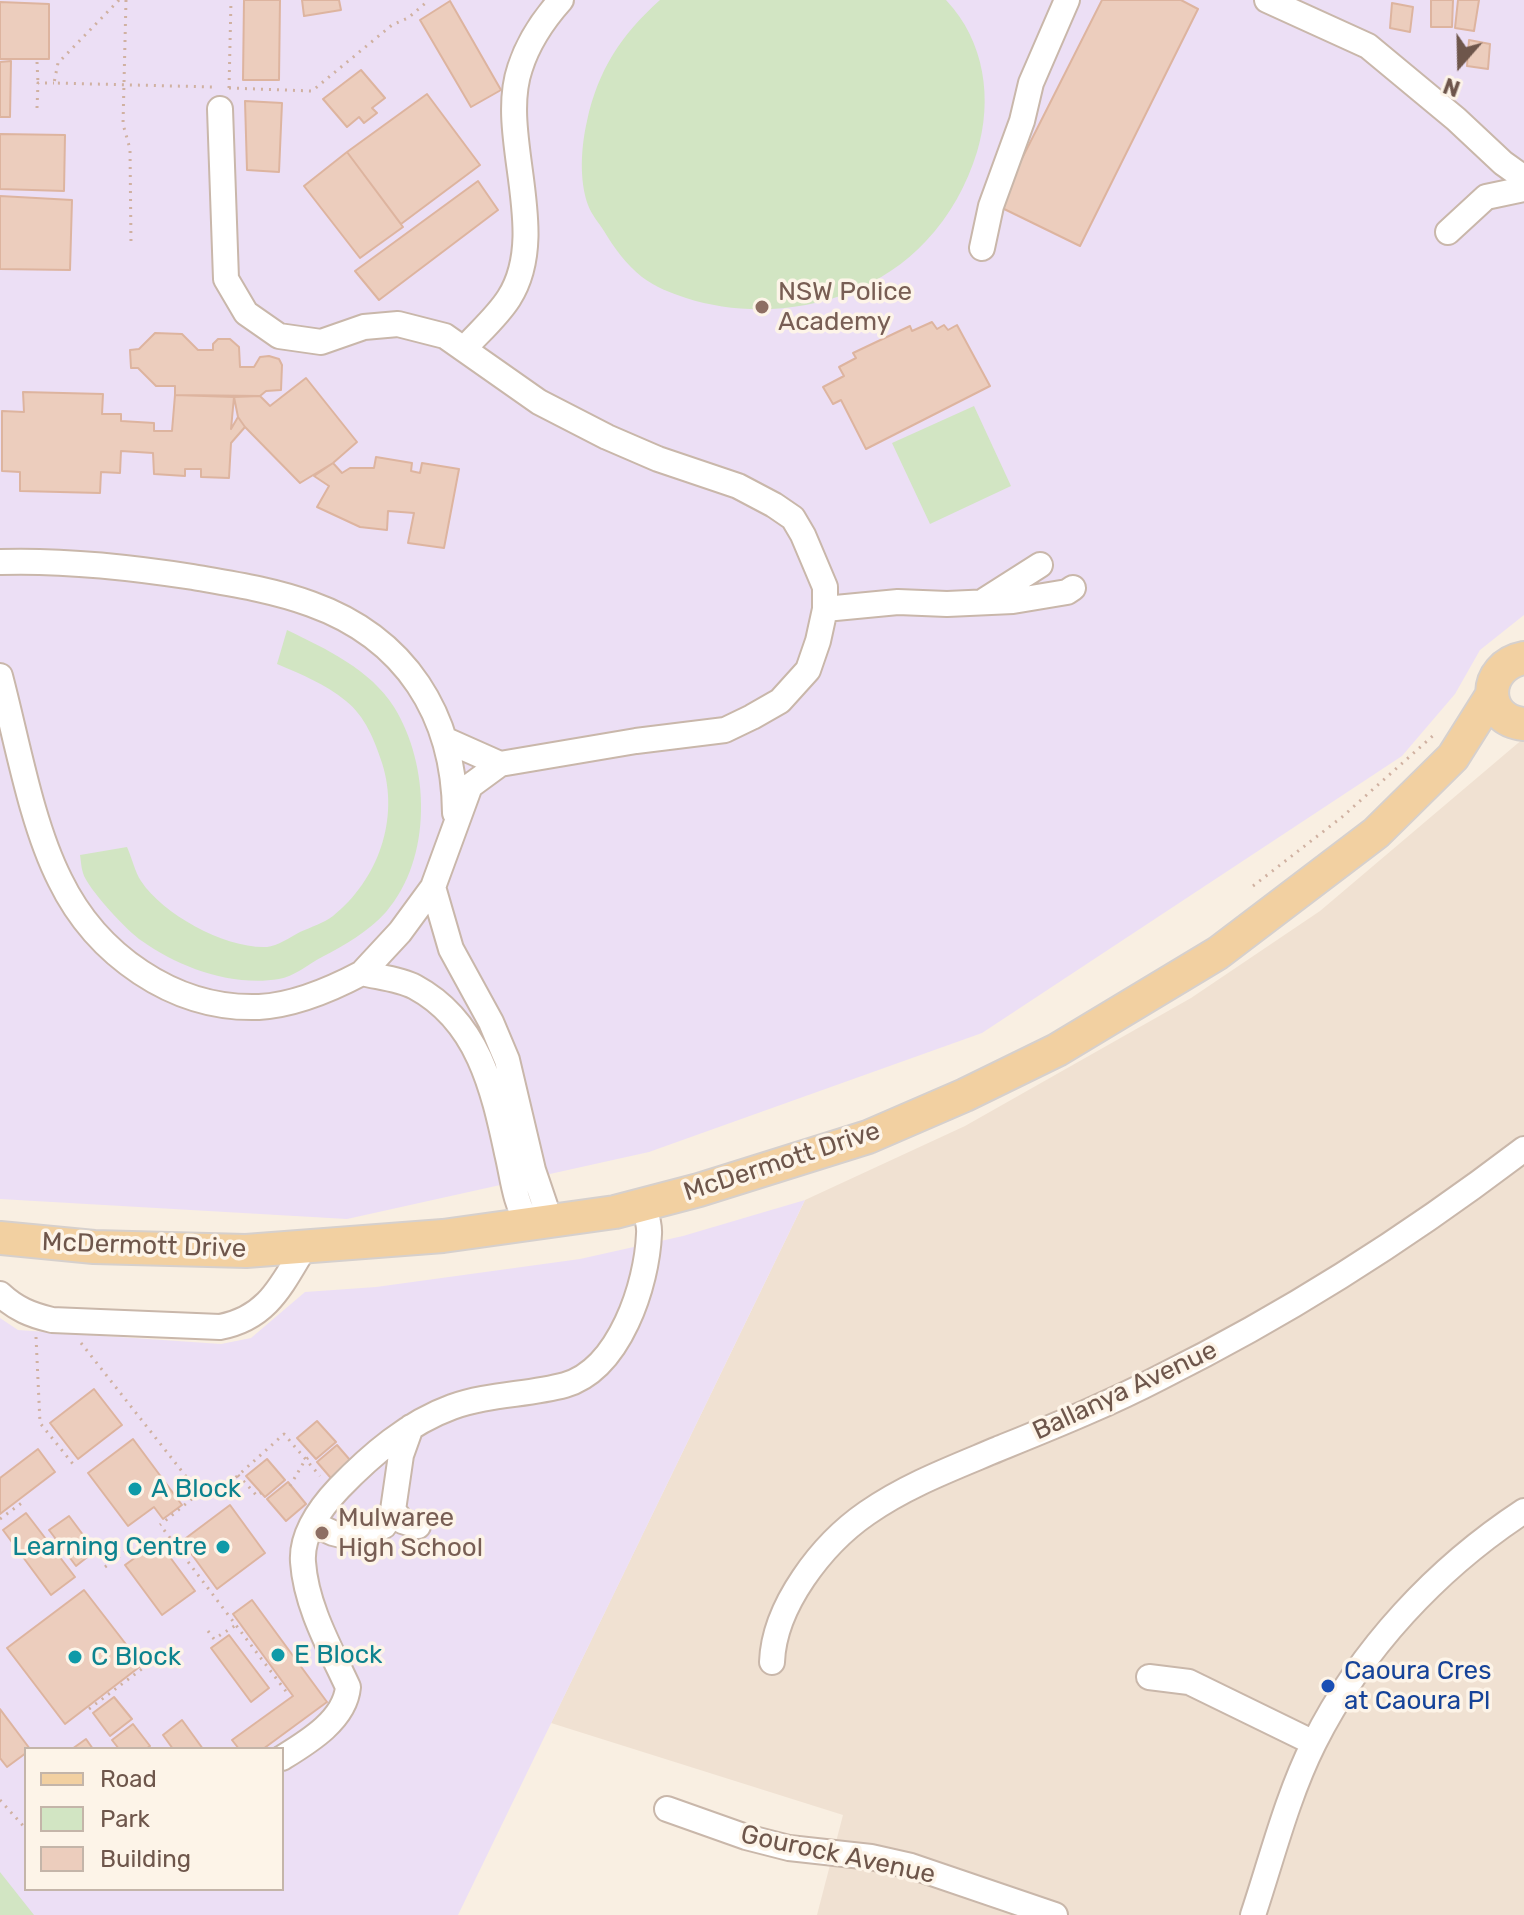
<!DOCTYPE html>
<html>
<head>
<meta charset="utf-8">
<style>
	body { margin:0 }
	#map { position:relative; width:1524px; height:1915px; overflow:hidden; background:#f9efe2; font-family:Rubik,sans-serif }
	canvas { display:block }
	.legend { position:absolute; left:24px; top:1747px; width:260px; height:144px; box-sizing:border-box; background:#fdf4e8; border:2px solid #c4b5a9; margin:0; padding:10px 14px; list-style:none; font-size:24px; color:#6e564b }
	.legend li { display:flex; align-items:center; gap:16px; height:40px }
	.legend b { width:40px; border:2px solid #c4b5a9 }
	.north { position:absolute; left:1420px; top:24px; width:80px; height:80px; -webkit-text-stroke:6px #fdf4e8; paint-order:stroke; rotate:200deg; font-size:22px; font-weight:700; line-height:32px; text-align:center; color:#6e564b }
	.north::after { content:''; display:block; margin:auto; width:28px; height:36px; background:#6e564b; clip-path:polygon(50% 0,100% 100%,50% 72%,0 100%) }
</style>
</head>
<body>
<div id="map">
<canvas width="1524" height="1915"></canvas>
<ul class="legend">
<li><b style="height:10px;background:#f2d0a1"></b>Road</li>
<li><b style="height:22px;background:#d2e5c3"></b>Park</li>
<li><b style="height:22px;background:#eccdbd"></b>Building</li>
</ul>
<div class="north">N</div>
</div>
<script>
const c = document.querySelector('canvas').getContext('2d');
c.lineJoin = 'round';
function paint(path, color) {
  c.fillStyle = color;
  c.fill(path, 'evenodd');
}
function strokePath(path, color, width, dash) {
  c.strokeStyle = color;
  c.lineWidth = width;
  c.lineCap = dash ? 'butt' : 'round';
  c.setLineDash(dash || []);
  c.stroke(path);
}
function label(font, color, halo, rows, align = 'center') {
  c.font = font + ' Rubik,sans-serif';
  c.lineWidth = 7;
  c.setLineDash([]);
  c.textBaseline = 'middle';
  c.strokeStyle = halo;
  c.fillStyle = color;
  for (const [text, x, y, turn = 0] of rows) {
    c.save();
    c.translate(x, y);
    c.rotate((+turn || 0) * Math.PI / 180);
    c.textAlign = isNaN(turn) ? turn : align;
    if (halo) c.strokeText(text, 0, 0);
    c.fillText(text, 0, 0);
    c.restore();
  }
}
paint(new Path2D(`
	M1524 738V1915H817L843 1815 551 1723 805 1200 965 1126 1191 998 1320 911Z`), '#f0e1d2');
paint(new Path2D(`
	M0 0H1524V615L1480 650 1455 694 1402 756 982 1033 649 1152 347 1219 0 1199Z
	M805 1200 458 1915H0V1318L18 1330 221 1344 251 1338 305 1292 376 1287 580 1259 683 1236ZM26 1749H282V1889H26Z`), '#ecdff5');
paint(new Path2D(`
	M660 0H946C985 41 993 100 977 152 967 184 950 216 926 241 867 305 767 324 686 298 671 293 655 287 642 277 626 264 614 248 604 231 599 223 591 214 588 205 579 180 581 147 587 121 598 70 621 35 660 0Z
	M974 406 1011 486 930 524 892 443Z
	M287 630C326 649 370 669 394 707 430 765 433 858 386 912 368 932 345 945 322 957 309 964 293 977 279 979 232 987 178 967 142 941 128 932 87 888 83 873 81 867 81 861 80 855L127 847C132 858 135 872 141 881 163 915 227 949 267 947 277 946 291 937 300 932 311 927 324 923 333 916 378 880 400 819 382 763 375 741 365 716 346 701 326 684 300 674 277 664Z
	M0 1872 34 1915H0Z`), '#d2e5c3');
const building = new Path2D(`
	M244 0H280L279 80H243Z
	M302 0H339L341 10 304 16Z
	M1102 0H1181L1198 9 1080 246 998 206Z
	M1431 0H1453L1452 27H1431Z
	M1458 0H1479L1474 31 1455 28Z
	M450 1 501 90 471 107 420 20Z
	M0 2 49 4V59H0Z
	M1392 3 1413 7 1410 32 1390 28Z
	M1469 40 1490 44 1488 69 1467 66Z
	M11 61 10 117H0V62Z
	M361 70 385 98 372 108 377 113 364 123 359 117 347 127 323 99Z
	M427 94 480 165 401 224 347 152Z
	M245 101 282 103 279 172 247 170Z
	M0 134 65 135 64 191 0 189Z
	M347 152 403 227 360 258 304 186Z
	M478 181 498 210 379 300 355 271Z
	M0 196 72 200 70 270 0 269Z
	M932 322 937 329 944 325 948 330 957 325 990 386 866 449 841 400 833 404 823 387 844 376 839 367 856 358 853 353 910 326 912 331Z
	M155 333 182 334 198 350H213V344L218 339H230L239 347 240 367H254L260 357 269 356 279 359 282 365 281 390 266 391 260 396 175 395V386H156L138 368H131L130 350 139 349Z
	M306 378 357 442 333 463 300 483 245 427 238 417 234 397 260 396 270 406Z
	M23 392 103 394 102 414H121V421L154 423V431H172L175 395 234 397 231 429 238 417 245 427 231 443 229 478 201 477V469H185V476L154 474 153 453 121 451 120 473 101 472 100 493 20 491V472L2 471V411L24 412Z
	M376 457 412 463 411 471 420 473 422 463 459 469 444 548 408 543 414 513 388 511 387 530 360 527 317 507 329 486 314 476 333 463 342 473 350 468H374Z
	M94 1389 122 1425 78 1459 50 1423Z
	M317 1421 336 1442 316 1459 297 1438Z
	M133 1439 182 1505 163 1519 154 1507 128 1526 88 1473Z
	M337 1445 356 1467 336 1484 317 1462Z
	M38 1449 55 1472 0 1514V1478Z
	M267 1459 285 1480 265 1497 246 1476Z
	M288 1482 306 1504 286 1521 267 1499Z
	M230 1505 265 1553 217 1589 182 1541Z
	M26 1513 75 1577 51 1595 3 1530Z
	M69 1516 95 1551 76 1566 49 1530Z
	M158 1541 195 1591 162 1615 125 1565Z
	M84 1590 142 1665 65 1724 7 1648Z
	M252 1600 327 1702 263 1749H239L232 1740 293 1696 233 1614Z
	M229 1635 269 1688 251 1702 211 1648Z
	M114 1697 132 1719 110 1736 93 1713Z
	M0 1709 30 1749H26V1753L7 1767 0 1758Z
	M182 1720 203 1749H173L163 1735Z
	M133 1724 150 1746 146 1749H119L112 1740Z
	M86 1739 93 1749H72Z`);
paint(building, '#eccdbd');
strokePath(building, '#ddb49f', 2);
const minor = new Path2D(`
	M1267 0 1368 46 1456 119 1503 163 1524 178
	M220 109 226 279 246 313 279 336 321 342 364 327 398 324 445 336 539 402 607 437 658 459 738 486 774 505 793 518 803 535 825 587V609L818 641 808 670 780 701 752 717 725 730 636 741 500 764 470 786 433 887 451 949 491 1022 507 1060 533 1170 550 1220
	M1448 232 1486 197 1524 189
	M982 248 991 206 1022 121 1031 83 1067 0
	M464 349C478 333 497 317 509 298 551 232 497 135 520 68 528 43 544 19 561 0
	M0 562C65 560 129 567 193 577 233 584 273 590 311 604 406 638 454 715 455 813
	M985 600 1040 565
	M825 609 898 602 947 604 1013 601 1067 592 1073 588
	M0 676C17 740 31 823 60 880 96 954 173 1010 259 1007 295 1005 330 990 362 973 378 977 400 979 415 987 478 1021 493 1088 507 1153 513 1177 514 1201 528 1223
	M446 740 500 764
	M362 973 400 932 433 887
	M0 1294C16 1309 31 1315 52 1320L220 1327C267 1318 281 1286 304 1248
	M411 1427 401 1455 393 1510 402 1521 418 1526
	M313 1524 333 1533 357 1539 384 1526 393 1510
	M772 1662C774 1606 822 1544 867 1513 907 1485 953 1468 998 1449 1052 1427 1107 1405 1159 1378 1288 1314 1410 1236 1524 1149
	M1149 1677 1189 1682 1314 1743
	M282 1758C308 1742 345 1720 348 1687 330 1648 306 1606 303 1562 301 1534 321 1507 339 1488 371 1455 408 1423 452 1407 488 1394 528 1395 565 1385 620 1369 647 1284 649 1234 650 1224 646 1214 643 1204
	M667 1809 746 1837 789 1848 871 1857 911 1866 1055 1915
	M1253 1915C1272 1858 1287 1797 1314 1743 1361 1649 1437 1568 1524 1511`);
const major = new Path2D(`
	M1524 658C1482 666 1481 720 1524 724
	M0 1238 94 1247 246 1251 443 1236 615 1212 699 1190 868 1137 965 1095 1057 1050 1218 953 1376 833 1453 757 1492 695`);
strokePath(minor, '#c9b7aa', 28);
strokePath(major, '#d6d0cd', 36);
strokePath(new Path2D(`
	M119 0 58 63 54 83 213 87
	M126 0 123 124 130 149 131 243
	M37 62 38 83
	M229 88 231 0
	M229 88 312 91 392 25 408 18 429 0
	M37 108 38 83H54
	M1253 886 1342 817 1436 733
	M36 1337 40 1423 73 1464
	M81 1343 199 1493 160 1525
	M238 1475 257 1496 261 1493
	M290 1486 305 1460 312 1455
	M199 1493 234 1479 284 1434 320 1476
	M0 1519 23 1502
	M164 1530 288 1694
	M105 1567 135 1545
	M208 1631 214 1639 236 1625
	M89 1709 147 1665
	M0 1800 26 1829`), '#d0b1a1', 3, [2, 6]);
strokePath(minor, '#fff', 24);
strokePath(major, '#f2d0a1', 32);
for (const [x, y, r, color] of [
	[762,307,8,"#8d6e63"],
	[135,1489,8,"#0f9aa8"],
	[322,1533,8,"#8d6e63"],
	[223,1547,8,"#0f9aa8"],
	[278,1655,8,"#0f9aa8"],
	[75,1657,8,"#0f9aa8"],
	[1328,1686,8,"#1a4fb4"]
]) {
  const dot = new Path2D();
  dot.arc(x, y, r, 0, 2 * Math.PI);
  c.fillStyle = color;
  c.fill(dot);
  strokePath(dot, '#fdf4e8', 3);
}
label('26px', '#785e54', '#fdf4e8', [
	["NSW Police",778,292],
	["Academy",778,322],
	["Mulwaree",338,1518],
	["High School",338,1548]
], 'left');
label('26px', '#6e564b', '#fdf4e8', [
	["McDermott Drive",782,1162,-18],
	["McDermott Drive",144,1246,2],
	["Ballanya Avenue",1125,1391,-25],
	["Gourock Avenue",838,1855,12]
]);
label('26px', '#0d838f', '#fdf4e8', [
	["A Block",151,1489],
	["Learning Centre",207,1547,"right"],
	["E Block",294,1655],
	["C Block",91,1657]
], 'left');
label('26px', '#164399', '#fdf4e8', [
	["Caoura Cres",1344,1671],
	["at Caoura Pl",1344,1701]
], 'left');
</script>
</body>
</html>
